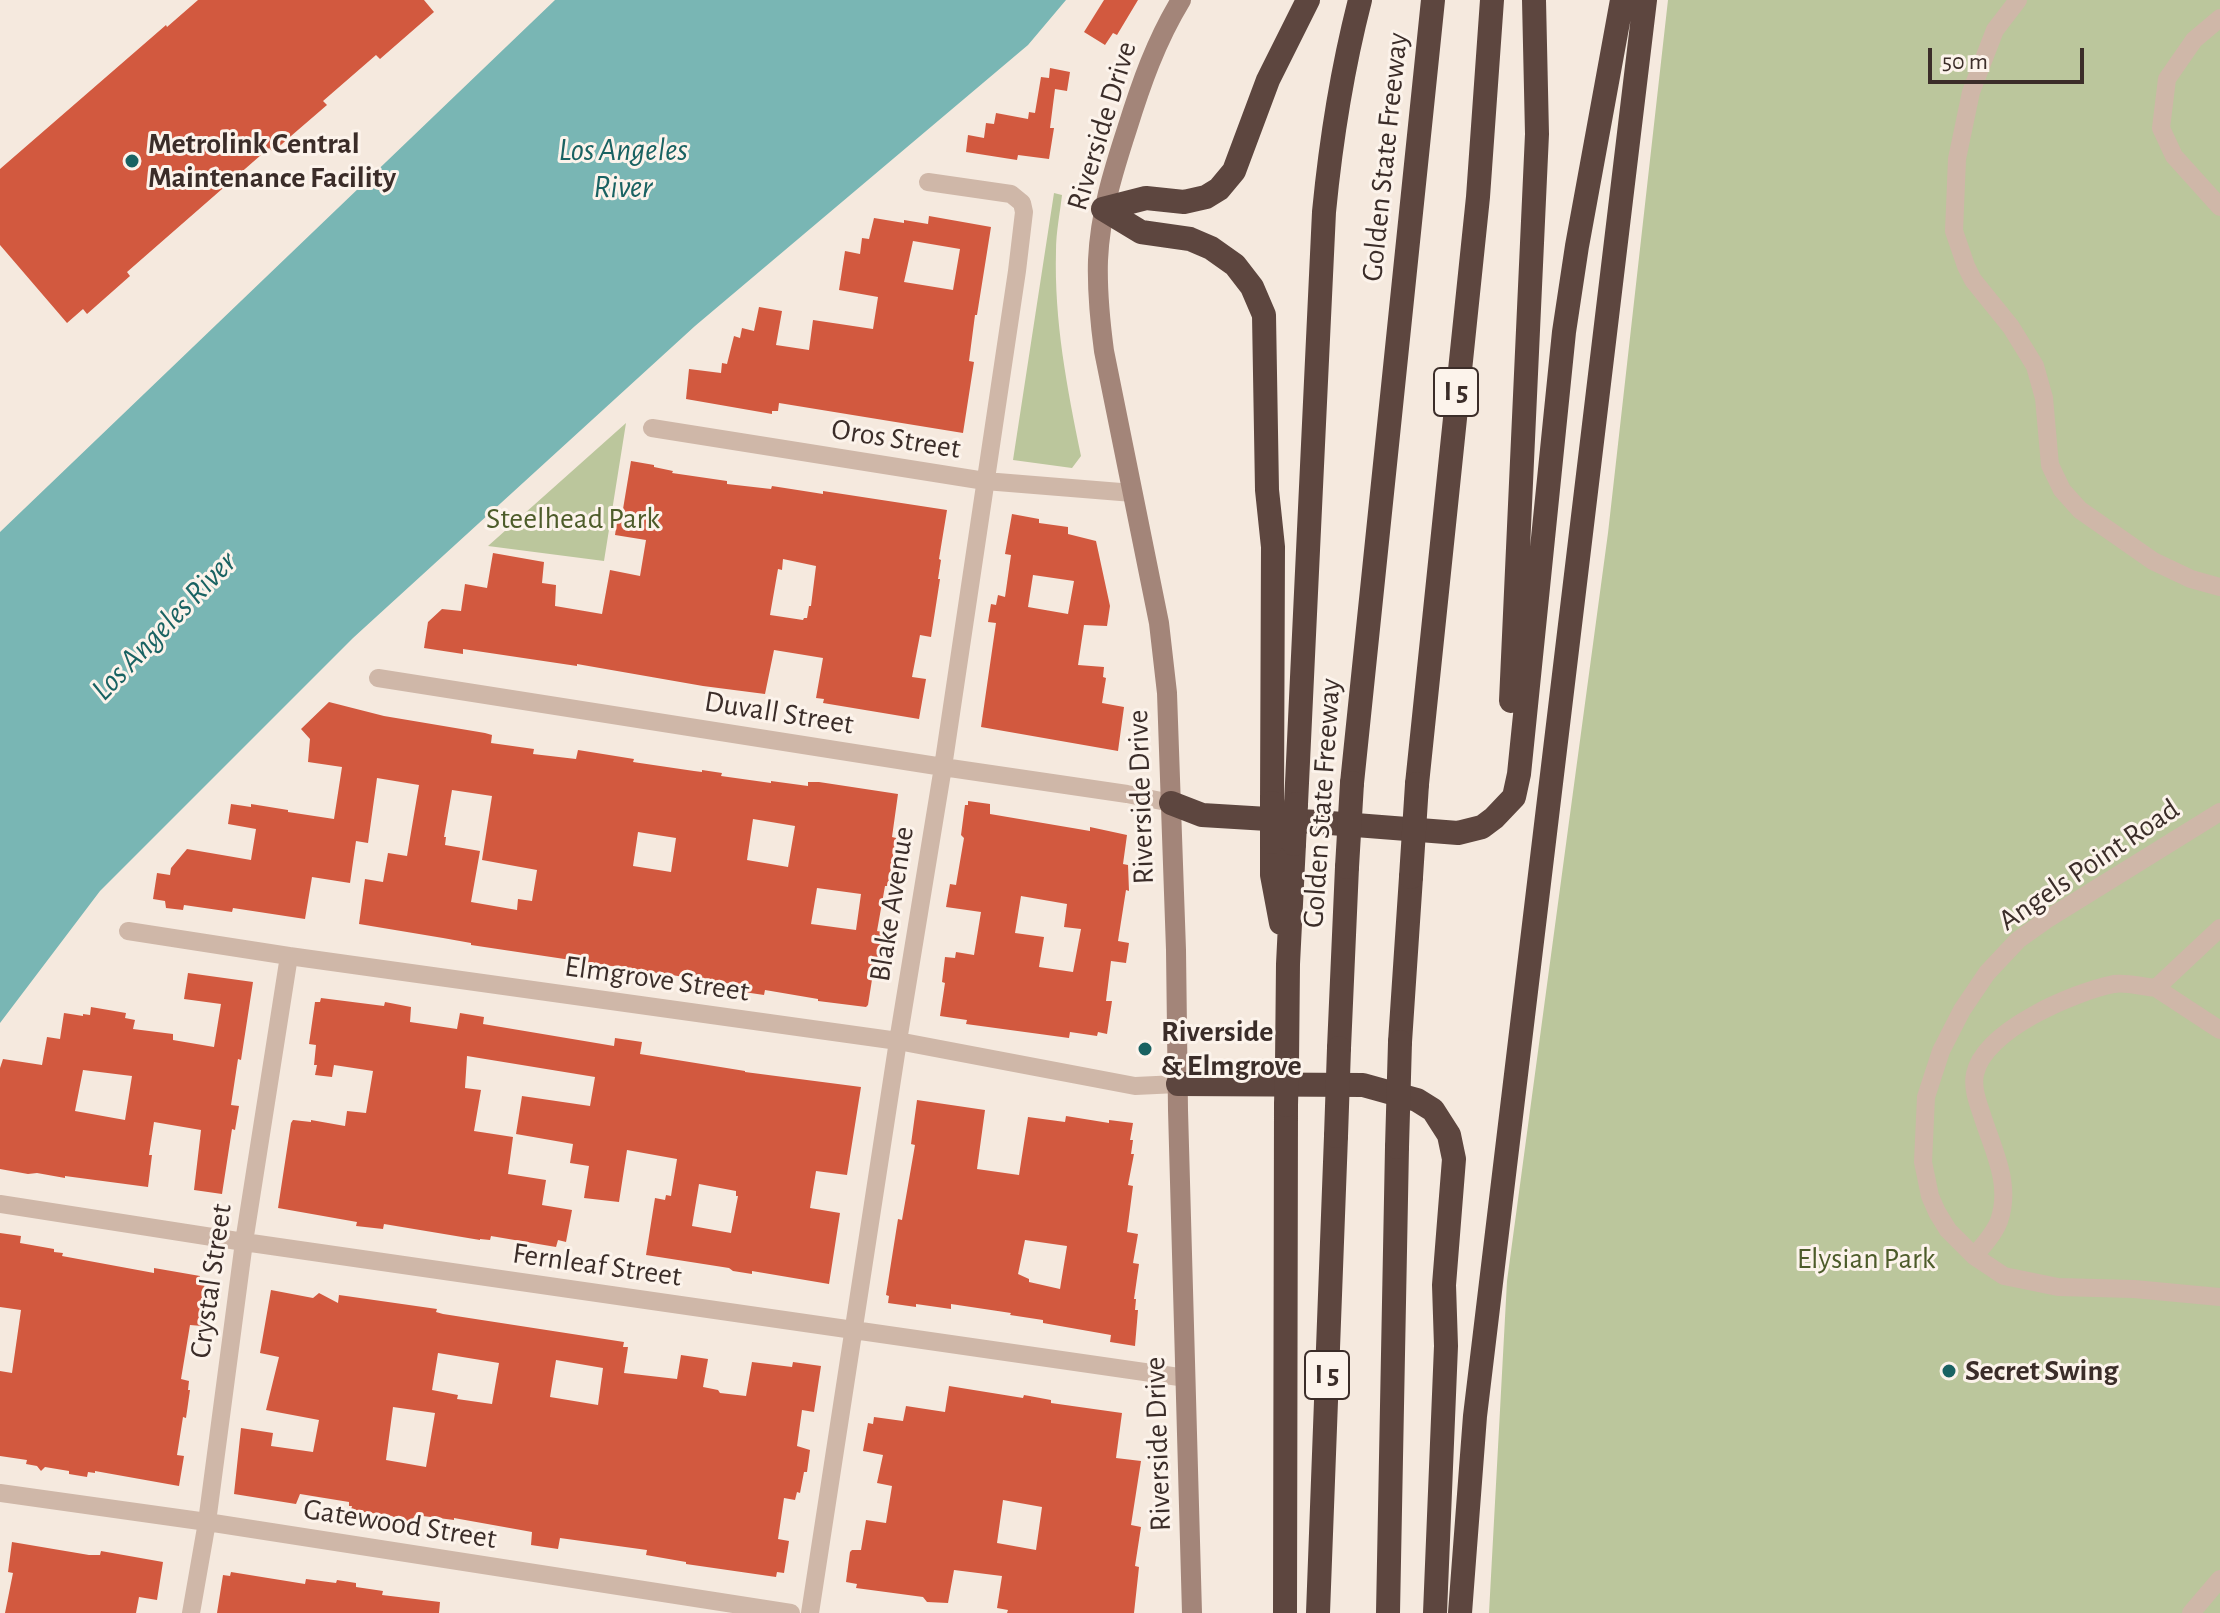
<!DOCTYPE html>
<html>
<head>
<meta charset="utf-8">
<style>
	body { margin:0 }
	#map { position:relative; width:2220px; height:1613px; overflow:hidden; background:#f5e9de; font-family:"Alegreya Sans",sans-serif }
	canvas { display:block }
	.scale { position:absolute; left:1928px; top:48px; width:156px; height:36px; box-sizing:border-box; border:4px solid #3b2d29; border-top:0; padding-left:10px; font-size:24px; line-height:28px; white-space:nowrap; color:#3b2d29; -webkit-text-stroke:6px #fcf3eb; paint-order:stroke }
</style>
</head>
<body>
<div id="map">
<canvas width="2220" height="1613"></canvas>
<div class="scale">50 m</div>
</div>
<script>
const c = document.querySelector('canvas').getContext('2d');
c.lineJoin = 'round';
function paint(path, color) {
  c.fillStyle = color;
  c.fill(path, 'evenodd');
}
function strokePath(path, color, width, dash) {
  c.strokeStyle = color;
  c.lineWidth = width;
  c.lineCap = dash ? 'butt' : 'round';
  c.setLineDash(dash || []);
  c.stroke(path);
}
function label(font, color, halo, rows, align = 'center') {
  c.font = font + ' "Alegreya Sans",sans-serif';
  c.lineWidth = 6;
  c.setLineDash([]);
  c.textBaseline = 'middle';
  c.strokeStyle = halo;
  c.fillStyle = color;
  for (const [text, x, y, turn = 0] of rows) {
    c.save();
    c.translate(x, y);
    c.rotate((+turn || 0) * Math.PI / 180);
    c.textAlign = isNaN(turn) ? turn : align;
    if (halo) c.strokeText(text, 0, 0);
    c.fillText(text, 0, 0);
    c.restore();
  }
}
paint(new Path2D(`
	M1668 0H2220V1613H1489L1507 1281 1608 533Z
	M1054 193 1062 195C1060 213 1056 232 1056 251 1054 321 1067 387 1081 456L1072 468 1013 460Z
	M626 423 604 561 488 546Z`), '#bbc69c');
paint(new Path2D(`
	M555 0H1066L1028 45 695 326 353 638 100 891 0 1023V532Z`), '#79b6b4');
paint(new Path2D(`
	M198 0H424L434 12 380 59 376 55 323 101 327 105 291 136 273 152 269 148 127 272 130 276 87 314 83 309 67 323 0 245V169L166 25 167 27Z
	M1104 0H1138L1117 35 1113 33 1105 45 1084 32Z
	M1050 68 1070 72 1067 91 1055 89 1050 128H1054L1049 159 1018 155 1017 160 966 152 968 135 984 138 986 123 994 124 996 113 1028 119 1029 112 1035 113 1041 77 1049 78Z
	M929 216 991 227 977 315H975L969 361 974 362 963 433 779 403 778 411H772V414L686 399 689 369 721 373 722 363 727 364 734 336 740 338 742 328 754 331 759 307 782 311 776 345 809 350 813 320 873 329 878 297 839 290 845 251 860 254 862 238 869 239 874 218 904 223V220L928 224ZM913 241 960 249 953 290 904 282Z
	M631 461 654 465V467L673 471 672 473 727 481V484L771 489 772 486 823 494V491L947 510 939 559 941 560 938 579H940L931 637 920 635 912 677 926 679 919 719 823 703 824 699 816 698 823 658 774 650 765 694 703 686 577 664V666L463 649V654L424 648 428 622 442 609 461 611 465 584 487 588 493 553 544 562 542 583 556 585 555 606 602 614 610 570 640 576 646 540 615 535 619 508 623 509ZM783 559 816 566 811 606H809L807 618H804L803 620 770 615 778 569 782 570Z
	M1012 514 1039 519V523L1068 527V534L1096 541 1110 606 1107 626 1084 625 1078 665 1104 667 1103 677 1106 678 1102 703 1124 707 1118 751 981 727 996 623 988 622 991 604 996 605 998 595 1005 597 1011 555 1005 554ZM1033 575 1074 581 1068 614 1028 607Z
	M329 702 384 716 485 733 492 735 491 743 534 749 533 754 576 759 578 750 634 759 633 762 694 771 702 772V770L722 773 721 776 771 783V781L808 786V782H819L898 794 892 837 896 838 888 886H885L877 931 887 933 882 963H880L878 974 873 973 868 1005 866 1007 818 1001V999L765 990 764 995 737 991 738 985 471 945V943L443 938 359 924 365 879 383 882 388 853 407 856 419 785 377 778 368 843 356 841 350 883 312 877 305 919 233 908 232 912 184 905 183 910 166 908 165 901 153 899 157 873 170 875 171 868 187 849 251 860 256 829 228 824 231 804 251 807V804L288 810V812L334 819 342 767 308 762 310 739 301 729ZM452 790 492 796 482 860 537 870 532 901 518 899 517 910 471 902 480 851 445 845 446 837H444ZM753 819 795 826 788 867 747 860ZM638 832 676 838 671 872 633 866ZM817 888 861 894 856 930 811 924Z
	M968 801 990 804V814L1090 831V827L1127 835 1123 864 1128 865 1129 891 1126 890 1118 941 1129 943 1126 963 1111 961 1106 1001H1112L1107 1034 1098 1032 1097 1036 1070 1032 1069 1038 966 1024 967 1020 940 1016 945 983 942 982 945 957 955 958 956 952 974 955 981 912 946 907 950 884 956 885 964 838 961 835 965 805H968ZM1021 896 1067 904 1064 927 1081 929 1073 972 1039 967 1044 937 1015 933Z
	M188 973 253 982 241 1060 238 1059 231 1105 239 1106 235 1130 232 1129 222 1194 194 1190 201 1130 154 1122 149 1155H152L148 1187 65 1176V1178L37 1173 28 1174 0 1169V1068L3 1059 42 1065 47 1037 60 1039 64 1013 83 1016V1014L90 1015 91 1007 126 1013 125 1018 135 1020 133 1029 173 1034V1040L214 1047 221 1004 184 999ZM83 1070 132 1076 125 1120 75 1111Z
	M321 998 384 1006 385 1002 411 1007 410 1022 457 1029 460 1013 484 1017 483 1024 614 1046 615 1038 642 1042 640 1054 745 1071V1072L861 1087 847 1175 816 1171 810 1208 840 1213 829 1284 752 1271V1274L733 1271 729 1268 646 1255 655 1198 665 1200 666 1195 671 1196 677 1159 627 1150 619 1202 584 1198 589 1166 570 1163 573 1144 516 1134 522 1096 590 1106 595 1077 467 1056 465 1088 481 1090 474 1131 513 1137 508 1174 546 1180 542 1205 572 1210 566 1242 558 1240 556 1247 491 1236 490 1240 480 1239V1240L384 1224 383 1229 356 1226 357 1222 278 1208 291 1123 293 1120 311 1122V1120L345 1126 347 1111 366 1113 373 1071 334 1065 332 1077 315 1075 317 1065H314L316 1045 309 1044 315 1002H320ZM699 1184 736 1191V1196H738L731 1233 692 1226Z
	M917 1100 985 1110 977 1169 1019 1175 1028 1117 1065 1122 1066 1116 1109 1123V1120L1133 1123 1130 1140H1133L1131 1154H1134L1128 1185 1133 1186 1127 1232 1138 1234 1133 1263 1139 1264 1134 1299H1136L1135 1310H1138L1135 1346 1110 1342 1111 1335 1043 1323V1320L1010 1315 1011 1313 951 1304V1309L916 1304V1307L888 1303 889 1296 886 1295 898 1219 902 1220 915 1145 911 1144ZM1025 1240 1067 1246 1060 1289 1029 1282V1279L1018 1274Z
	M0 1233 21 1236 20 1243 54 1249V1252L63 1253 62 1256 154 1273V1268L200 1276 199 1280 205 1281 202 1305H204L202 1326 190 1325 181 1379 189 1381 188 1390H190L186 1418 183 1417 177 1455 184 1456 179 1486 95 1471V1473L88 1472 87 1477 69 1474V1471L45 1467 41 1471 37 1466 26 1464 27 1460 0 1456V1371L12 1373 21 1310 0 1307Z
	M271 1290 313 1298 319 1293 338 1303 339 1295 437 1309 436 1312 443 1314 624 1342 623 1347H628L624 1373 677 1379 681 1355 708 1359 703 1387 718 1390 720 1393 746 1396 752 1362 792 1367 793 1362 821 1366 814 1412 802 1410 797 1446 810 1450 807 1472H804L800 1493 797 1492 795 1500 784 1498 778 1539 789 1541 784 1573 777 1572 776 1577 686 1564V1562L646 1555 647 1550 560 1538 558 1549 531 1545 532 1532 454 1518V1520L415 1515 410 1524 394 1522 395 1518 392 1516 351 1510 352 1506H349V1502L300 1494 296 1504 234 1494 241 1428 273 1433 271 1446 313 1452 319 1420 266 1410 279 1357 260 1353ZM438 1353 499 1363 492 1404 457 1399 458 1395 432 1390ZM556 1360 603 1368 598 1405 550 1397ZM393 1407 435 1413 426 1467 386 1460Z
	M949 1386 1023 1398 1024 1395 1051 1400V1403L1122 1413 1116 1458 1141 1461 1131 1525 1141 1527 1135 1566 1139 1567 1134 1613H1007L1008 1610 997 1608 1002 1576 954 1570 948 1603 927 1602 923 1597 856 1588 857 1584 846 1582 850 1552 852 1550H861L866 1520 886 1523 892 1486 877 1483 883 1455 863 1451 868 1423 873 1424 874 1417 903 1421 906 1406 945 1412ZM1003 1500 1042 1507 1036 1550 997 1543Z
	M12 1542 89 1555H100L101 1551 163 1562 157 1600 139 1597 136 1613H5L13 1573 8 1572Z
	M231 1572 305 1584 306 1579 336 1583 337 1580 356 1583V1587L383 1591 382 1595 440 1602 439 1613H217L223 1575 230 1576Z`), '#d2593f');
strokePath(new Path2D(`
	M2018 0 1995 30 1971 92 1957 159 1954 231 1966 266 1973 280 2011 327 2035 366 2044 398 2050 465 2062 490 2080 510 2153 561 2191 579 2220 587
	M2220 18 2194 40 2167 79 2161 128 2174 156 2220 207
	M652 428 985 481 1133 493
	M378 678 943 767 1127 794 1171 803
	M2220 812 2049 918 2018 940 1987 973 1962 1010 1941 1051 1926 1097 1923 1162 1930 1196 1937 1212 1948 1230 1974 1256 2004 1276 2058 1287 2134 1289 2220 1297
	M128 931 289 956 898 1041 1135 1086 1178 1084
	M2156 988 2220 1030
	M0 1204 244 1242 1186 1378
	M1974 1256C1983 1246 1994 1234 1999 1221 2012 1184 1993 1150 1982 1115 1978 1103 1972 1088 1975 1074 1984 1030 2074 992 2114 984 2126 982 2143 987 2156 988L2220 928
	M0 1493 207 1522 791 1613
	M191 1613 207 1522 244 1242 289 956
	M810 1613 898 1041 943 767 1017 271 1024 212 1022 203 1011 194 928 182
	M2191 1613 2220 1579`), '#cfb7a8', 18);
strokePath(new Path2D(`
	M1181 0C1156 41 1141 84 1127 129 1113 172 1100 214 1098 260 1097 290 1100 321 1104 351L1159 623 1167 693 1176 950 1178 1110 1192 1613`), '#a38579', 20);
strokePath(new Path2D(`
	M1103 209 1141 232 1190 239 1211 248 1235 265 1252 287 1264 315 1267 490 1273 547 1272 803
	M1103 209 1146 198 1184 202 1206 197 1219 189 1234 171 1268 80 1308 0
	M1511 701 1537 134 1534 0
	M1352 783 1433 0
	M1417 784 1478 197 1492 0
	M1171 803 1202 815 1317 822 1458 833 1482 827 1494 818 1514 797 1519 774 1564 332 1577 246 1622 0
	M1296 804 1324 212C1331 140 1342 70 1360 0
	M1272 842V875L1281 923
	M1400 1042 1411 877
	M1339 1048 1347 867
	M1287 1063 1288 964 1294 844
	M1178 1084 1363 1085 1417 1100 1433 1110 1449 1135 1454 1159 1444 1285 1446 1346 1435 1613
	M1285 1613 1286 1105
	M1318 1613 1336 1136
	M1388 1613 1397 1147
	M1460 1613 1475 1416 1645 0`), '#5d463f', 24);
strokePath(new Path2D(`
	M1272 803V842
	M1294 844 1296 804
	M1347 867 1352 783
	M1411 877 1417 784
	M1286 1105 1287 1063
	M1336 1136 1339 1048
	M1397 1147 1400 1042`), '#5d463f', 24);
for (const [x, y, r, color] of [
	[132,161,8,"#196262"],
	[1145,1049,8,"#196262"],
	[1949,1371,8,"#196262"]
]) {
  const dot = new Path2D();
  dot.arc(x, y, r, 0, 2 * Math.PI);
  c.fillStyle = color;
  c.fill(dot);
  strokePath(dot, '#fcf3eb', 3);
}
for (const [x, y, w] of [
	[1456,392,44],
	[1327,1375,44]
]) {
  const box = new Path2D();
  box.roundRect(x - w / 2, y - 24, w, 48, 6);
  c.fillStyle = '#fcf3eb';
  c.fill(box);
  strokePath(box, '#3b2d29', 2);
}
label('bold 28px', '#3b2d29', null, [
	["I 5",1456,392],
	["I 5",1327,1375]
]);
label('30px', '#3b2d29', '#fcf3eb', [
	["Riverside Drive",1102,126,-73],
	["Golden State Freeway",1385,157,-84],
	["Oros Street",896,439,9],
	["Duvall Street",779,713,9],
	["Riverside Drive",1141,797,-92],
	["Golden State Freeway",1322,803,-86],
	["Angels Point Road",2089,865,-34],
	["Blake Avenue",892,904,-81],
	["Elmgrove Street",657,979,8],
	["Fernleaf Street",597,1265,8],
	["Crystal Street",211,1281,-82],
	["Riverside Drive",1158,1444,-92],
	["Gatewood Street",400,1524,9]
]);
label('bold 30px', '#3b2d29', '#fcf3eb', [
	["Metrolink Central",148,144],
	["Maintenance Facility",148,178],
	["Riverside",1161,1032],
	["& Elmgrove",1161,1066],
	["Secret Swing",1965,1371]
], 'left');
label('30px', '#4d5c2a', '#fcf3eb', [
	["Steelhead Park",573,519],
	["Elysian Park",1866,1259]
]);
label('italic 32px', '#196262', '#fcf3eb', [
	["Los Angeles",623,150],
	["River",623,187],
	["Los Angeles River",164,626,-46]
]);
</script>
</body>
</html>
